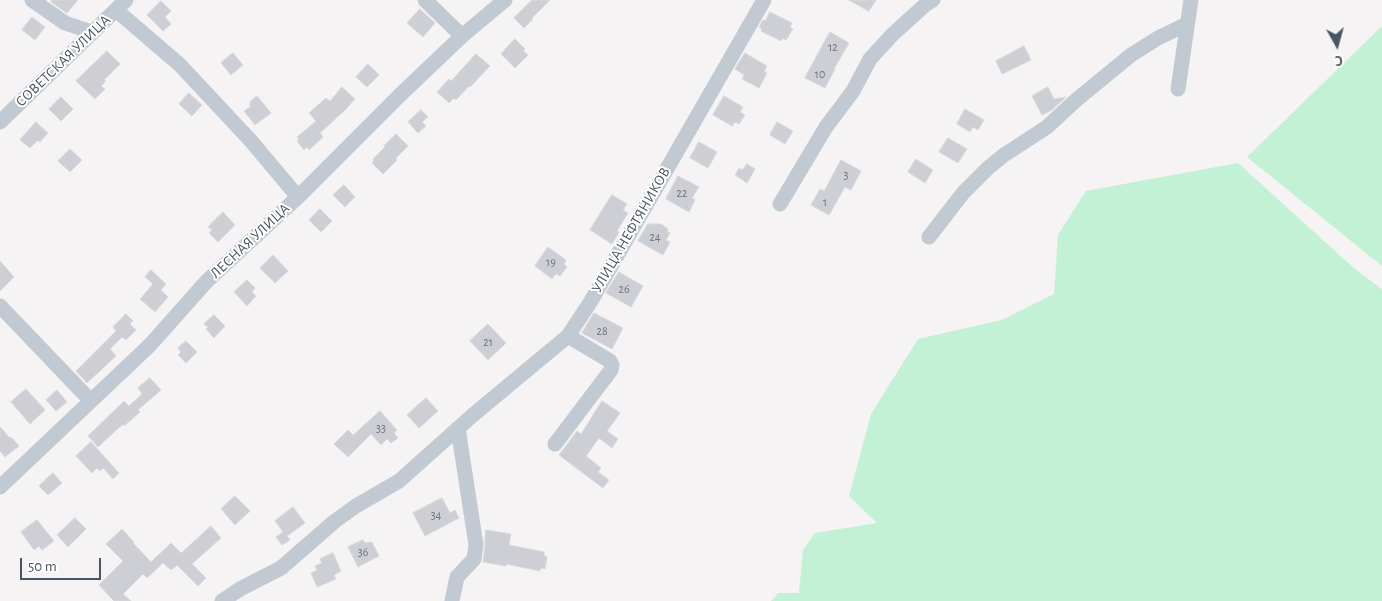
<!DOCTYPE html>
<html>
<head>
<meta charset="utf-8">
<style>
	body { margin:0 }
	#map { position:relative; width:1382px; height:601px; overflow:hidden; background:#f5f3f3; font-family:"Alegreya Sans",sans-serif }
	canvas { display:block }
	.north { position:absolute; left:1312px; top:20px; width:50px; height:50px; -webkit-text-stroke:4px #fff; paint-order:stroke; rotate:173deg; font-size:14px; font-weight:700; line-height:20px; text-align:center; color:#4a5661 }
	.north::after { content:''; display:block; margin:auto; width:18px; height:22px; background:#4a5661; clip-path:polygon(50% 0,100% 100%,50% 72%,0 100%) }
	.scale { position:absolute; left:20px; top:558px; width:81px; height:22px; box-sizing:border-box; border:2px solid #4a5661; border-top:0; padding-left:6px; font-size:15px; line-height:18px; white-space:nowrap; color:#4a5661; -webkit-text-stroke:4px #fff; paint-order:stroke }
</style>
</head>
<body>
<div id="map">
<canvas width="1382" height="601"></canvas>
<div class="north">С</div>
<div class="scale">50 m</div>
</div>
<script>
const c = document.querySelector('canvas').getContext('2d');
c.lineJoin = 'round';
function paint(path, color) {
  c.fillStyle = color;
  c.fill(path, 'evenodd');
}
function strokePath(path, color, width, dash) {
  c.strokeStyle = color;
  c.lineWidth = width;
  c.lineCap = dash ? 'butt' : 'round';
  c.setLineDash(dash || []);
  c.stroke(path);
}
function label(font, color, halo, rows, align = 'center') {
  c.font = font + ' "Alegreya Sans",sans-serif';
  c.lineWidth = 4;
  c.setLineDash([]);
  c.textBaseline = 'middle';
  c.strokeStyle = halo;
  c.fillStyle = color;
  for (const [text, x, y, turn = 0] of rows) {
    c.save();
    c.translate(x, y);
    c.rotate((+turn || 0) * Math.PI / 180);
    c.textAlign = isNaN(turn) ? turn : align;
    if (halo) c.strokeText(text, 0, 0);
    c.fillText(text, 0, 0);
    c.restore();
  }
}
paint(new Path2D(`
	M1382 26V266L1247 157Z
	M1238 163 1356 270 1382 289V601H771L778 593H799L803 550 815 533 877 523 849 496 871 414 918 339 1002 320 1054 294 1058 235 1086 191Z`), '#c3f1d5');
const building = new Path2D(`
	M52 0H78L67 13 51 2Z
	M532 0H550L532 18 533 19 524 28 514 18Z
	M849 0H876L869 11Z
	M161 1 171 11 165 17 171 24 163 31 147 15Z
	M420 9 435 23 423 37 407 23Z
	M770 12 792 23 790 27 793 29 786 40 783 38 781 41 761 31 762 29 759 27 763 20 765 21Z
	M32 17 45 27 35 40 22 30Z
	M830 32 849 43 834 69H835L825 88 805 78Z
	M515 39 525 49 523 51 528 55 515 68 501 54Z
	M1024 46 1031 60 1002 74 996 61Z
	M107 51 120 64 104 80 106 81 101 86 105 89 95 99 76 81Z
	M233 53 243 65 231 75 221 63Z
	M745 53 767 66 764 71 767 73 759 88 742 79 744 75 735 69Z
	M476 54 490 66 470 87 469 86 456 100 454 98 449 103 437 92 449 79 451 81Z
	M368 64 379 75 367 87 356 77Z
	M342 87 355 99 345 110 320 133 323 137 309 150 307 147 304 150 297 141 299 139 297 137 316 121 309 113 326 98 330 101Z
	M1048 87 1054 99 1066 97 1052 110 1042 115 1032 96Z
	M189 93 202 105 192 116 179 104Z
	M257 96 271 113 255 125 244 111 250 107V102Z
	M724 96 743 107 740 112 745 115 739 124 735 122 732 126 713 115Z
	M61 97 73 109 61 121 49 109Z
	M965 109 984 120 978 130 973 127 970 132 957 124Z
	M421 110 428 117 422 122 426 126 418 133 408 122Z
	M36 122 48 133 40 142 38 140 30 148 20 140Z
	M777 122 793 131 785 144 770 135Z
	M396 134 408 146 396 158 397 160 383 174 372 163 374 161 373 159 385 147 384 146Z
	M948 138 967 149 958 163 939 152Z
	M699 142 717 152 708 168 690 158Z
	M70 149 82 160 70 172 58 161Z
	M916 159 933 170 925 183 908 172Z
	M841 160 861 171 851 190 845 187 829 215 811 205 820 189 824 191Z
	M747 164 755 169 747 183 735 175 739 168 742 170Z
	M678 176 699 187 692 198 695 200 689 212 666 199Z
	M344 185 355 197 345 207 333 195Z
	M612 195 627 204 623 210 628 213 617 231 619 232 612 244 590 230Z
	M320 209 332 221 321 232 309 220Z
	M223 212 235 225 218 242 209 233 212 230 208 227Z
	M648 224H661L668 229 667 231 670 233 666 240 670 242 663 255 638 241Z
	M548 247 566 260 564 264 567 267 560 276 556 274 552 279 535 266Z
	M273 255 288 271 275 283 260 268Z
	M0 261 14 277 0 291Z
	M151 270 166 284 161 290 168 297 155 312 140 299 153 284 145 277Z
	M619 272 643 286 631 307 606 293Z
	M247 280 255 288 252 292 256 296 247 306 234 292Z
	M594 313 623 328 612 349 582 333Z
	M126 314 133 321 130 324 136 330 126 340 122 337 110 349 116 356 87 383 76 371 116 331 113 327Z
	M214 315 225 326 214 338 206 329 208 327 204 324Z
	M488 324 506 343 488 360 470 341Z
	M186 341 197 352 186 363 178 355 181 352 178 348Z
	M150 378 161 390 138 410 140 412 124 426 123 424 98 447 88 436 124 401 129 406 142 394 138 388Z
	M26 389 45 410 30 424 11 402Z
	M57 390 67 402 56 411 46 400Z
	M426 398 438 411 419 428 407 415Z
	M602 401 620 413 607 431 618 439 612 448 599 438 586 456 601 468 598 472 609 480 603 488 559 455 577 431 581 434Z
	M380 411 397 430 394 433 398 438 391 443 387 439 381 445 371 434 348 457 334 444 348 430 353 435Z
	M0 427 10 438 11 437 19 446 5 457 0 451Z
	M91 442 119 473 113 479 103 468 100 471 97 468 92 473 76 456Z
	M53 473 62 483 48 495 39 486Z
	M235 496 250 511 235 525 221 509Z
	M442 498 450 513 455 510 459 518 425 536 413 513Z
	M293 507 305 523 287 536 290 540 282 545 276 537 283 532 275 521Z
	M75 518 86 529 68 547 57 535Z
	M37 520 54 541 42 550 39 546 34 550 21 532Z
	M211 526 221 538 192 564 206 578 198 586 177 565 171 570 163 563 147 578 143 574 123 594 131 601H114L99 585 123 561 106 544 122 529 134 542 133 543 151 562 171 543 181 553Z
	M486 530 511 534 509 545 544 552V556L547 557 545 569 541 568 540 571 506 564V566L483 562 485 546V539Z
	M363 540 365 543 372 542 379 556 358 567 348 547Z
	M333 553 341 571 334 575 336 579 317 587 311 573 317 570 315 566 322 563 320 559Z`);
paint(building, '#cdcfd5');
strokePath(building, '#d7d9de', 1);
strokePath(new Path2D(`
	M32 0 65 23 92 32
	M425 0 462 36
	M116 10 180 65 251 141 298 197
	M1178 89 1191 0
	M0 122 126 0
	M780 204 826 127 853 91 870 59 892 35 925 5 933 0
	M929 237 963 193 988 168 1004 155 1047 127 1075 101 1131 55 1158 38 1187 24
	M0 306 91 401
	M555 444 611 370 612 365 610 361 568 336
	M0 487 150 345 206 282 298 197 400 95 462 36 505 0
	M222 601 240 589 281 568 335 521 356 506 399 481 473 415 568 336 591 301 764 0
	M452 601 457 577 474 559 476 545 458 428`), '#c1cad2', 15);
label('12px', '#6b747e', null, [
	["12",833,47],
	["10",820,74],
	["3",846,175],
	["22",682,193],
	["1",825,202],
	["24",655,237],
	["19",551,262],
	["26",624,289],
	["28",602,331],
	["21",488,342],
	["33",381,428],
	["34",436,515],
	["36",363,552]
]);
label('15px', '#4a5661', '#fff', [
	["СОВЕТСКАЯ УЛИЦА",63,61,-44],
	["УЛИЦА НЕФТЯНИКОВ",631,230,-60],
	["ЛЕСНАЯ УЛИЦА",250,241,-43]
]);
</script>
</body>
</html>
